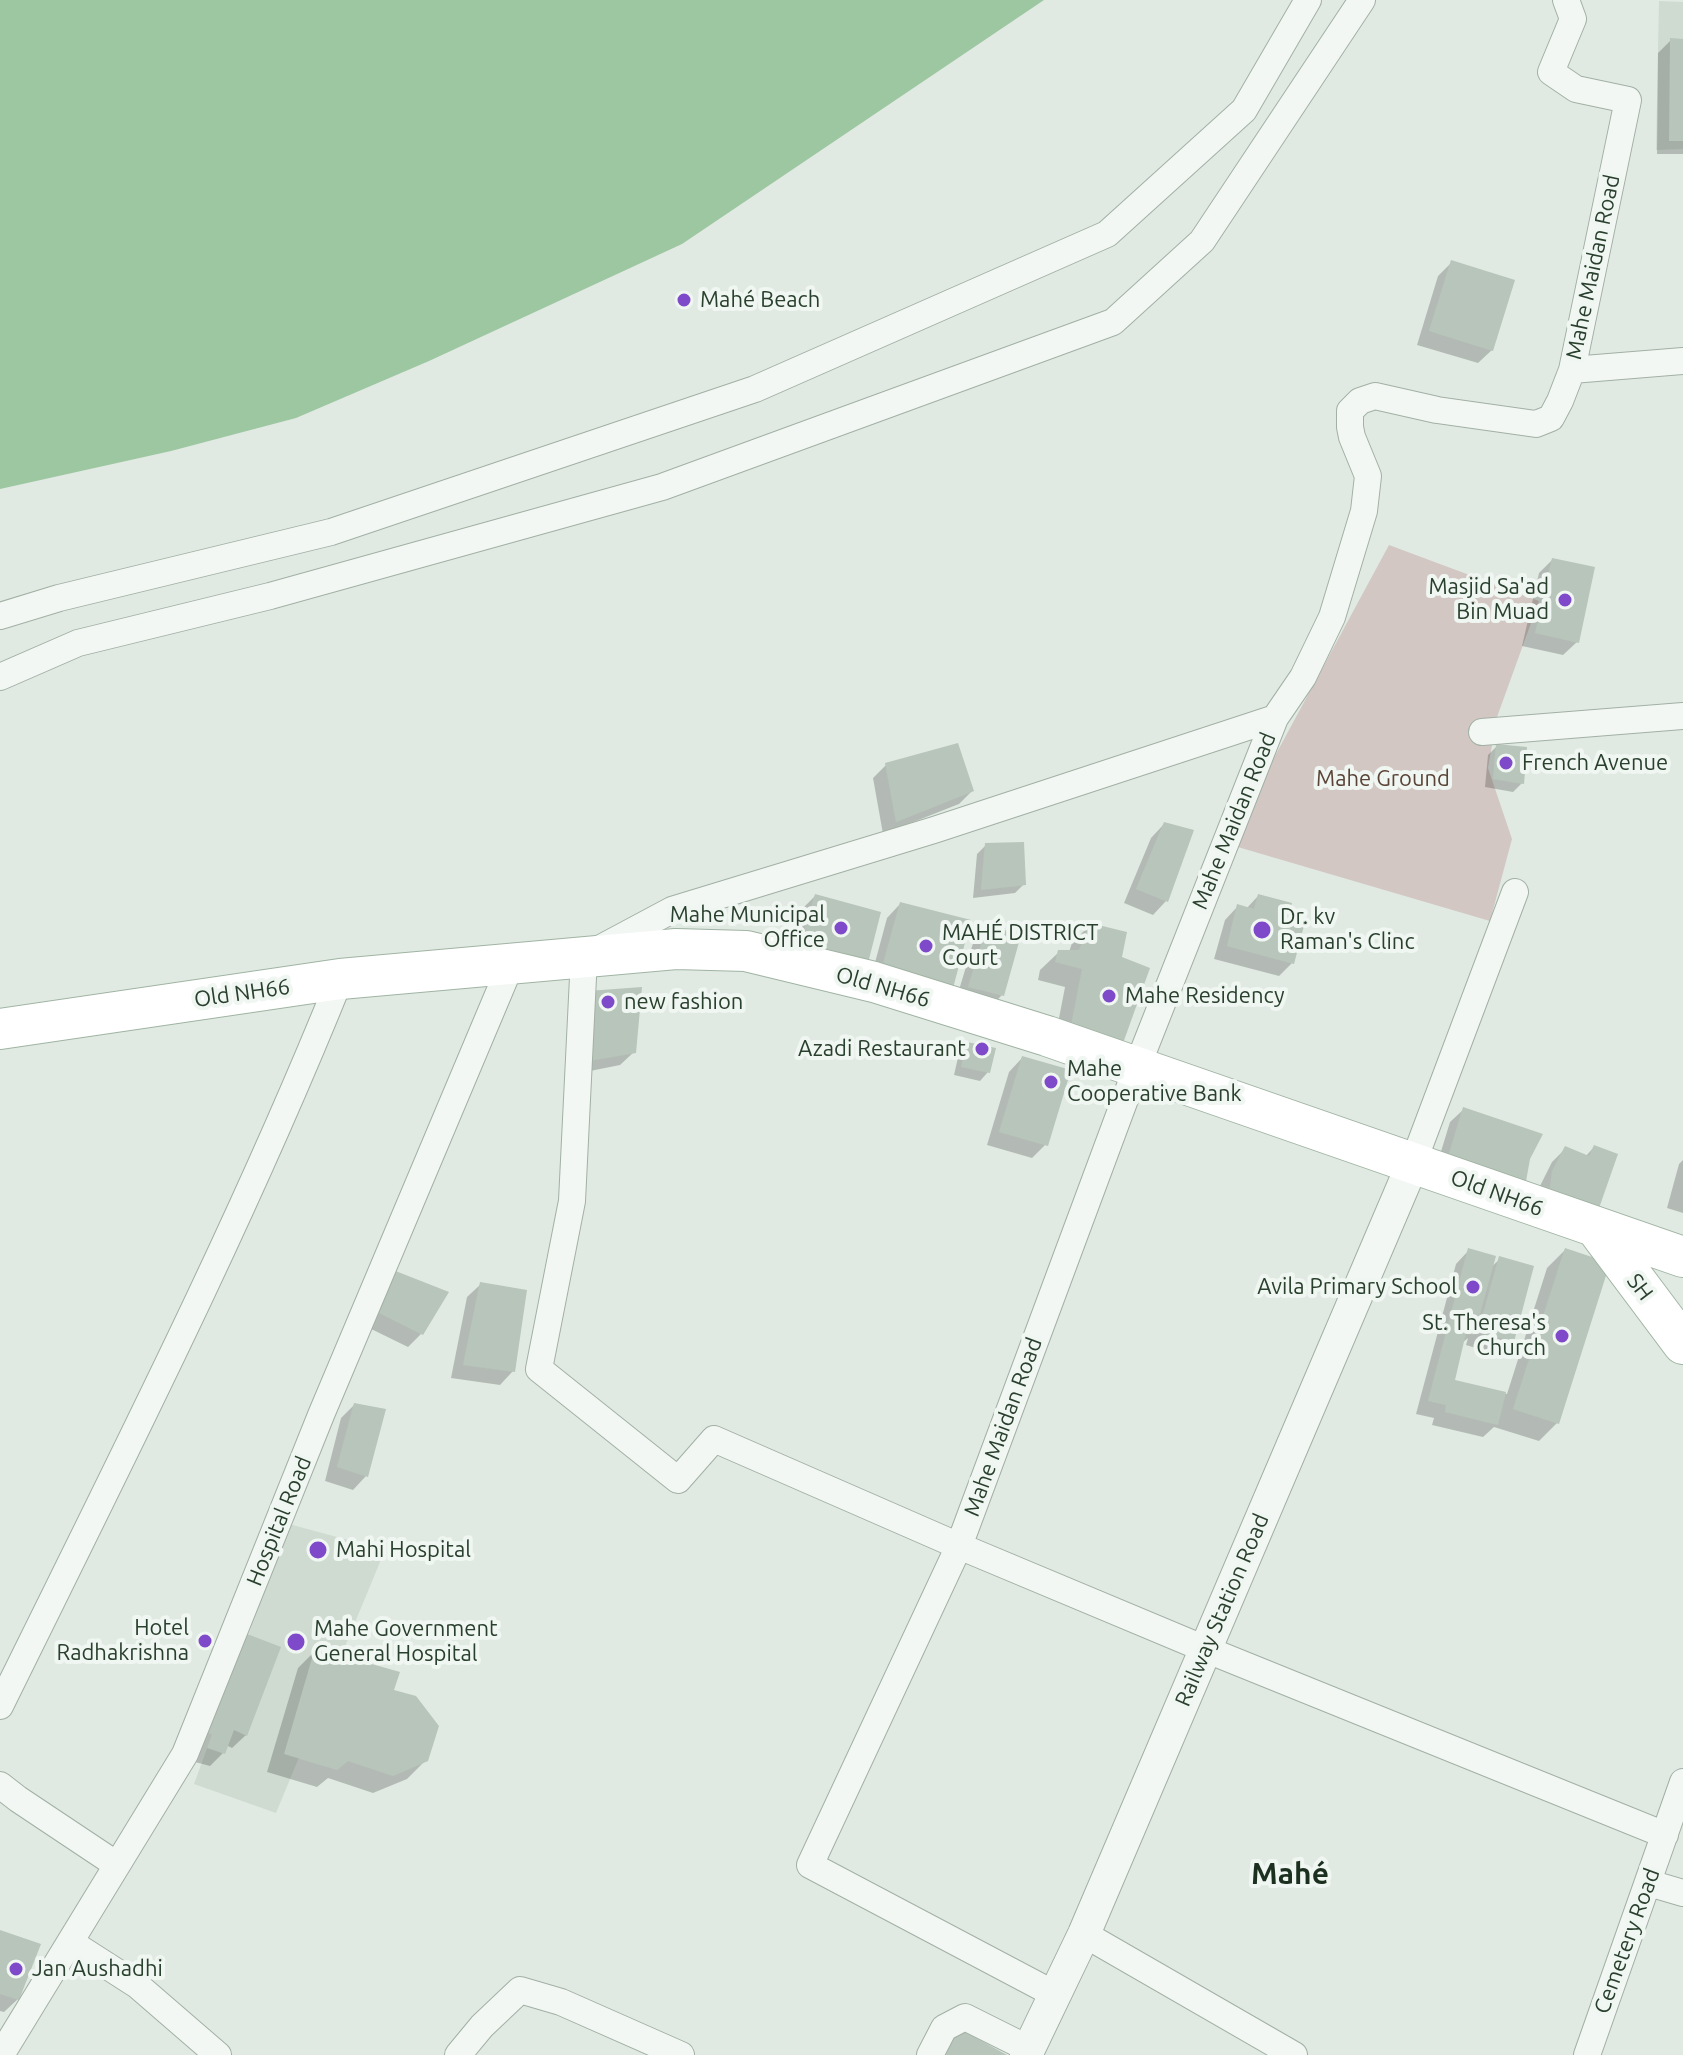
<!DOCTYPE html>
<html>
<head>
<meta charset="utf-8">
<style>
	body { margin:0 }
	canvas { display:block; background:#e0e9e2 }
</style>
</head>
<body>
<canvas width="1683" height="2055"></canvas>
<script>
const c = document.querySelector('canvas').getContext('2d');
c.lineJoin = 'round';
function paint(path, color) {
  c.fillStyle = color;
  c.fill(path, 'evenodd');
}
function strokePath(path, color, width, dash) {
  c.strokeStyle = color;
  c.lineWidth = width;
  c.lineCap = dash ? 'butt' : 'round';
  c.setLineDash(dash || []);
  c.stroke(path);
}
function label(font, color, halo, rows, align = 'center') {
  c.font = font + ' Ubuntu,sans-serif';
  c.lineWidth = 8;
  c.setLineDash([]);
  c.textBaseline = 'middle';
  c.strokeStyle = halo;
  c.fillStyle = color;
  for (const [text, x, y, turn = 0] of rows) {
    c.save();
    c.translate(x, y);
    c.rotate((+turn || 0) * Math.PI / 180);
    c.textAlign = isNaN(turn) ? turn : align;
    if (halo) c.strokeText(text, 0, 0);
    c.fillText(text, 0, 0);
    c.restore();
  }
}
paint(new Path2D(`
	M1659 1 1683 2V149L1656 150Z
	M289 1524 385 1550 276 1813 194 1784Z`), '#cfdbd1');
paint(new Path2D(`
	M1389 545 1539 601 1497 717 1488 768 1512 839 1490 921 1231 845 1256 791Z`), '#d2c7c2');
paint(new Path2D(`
	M0 0H1044L682 244 429 361 296 418 171 451 0 489Z`), '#9dc7a0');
paint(new Path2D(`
	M1671 40 1683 41V154H1657L1658 53Z
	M1452 262 1492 350 1478 363 1417 345 1438 276Z
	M1552 560 1577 642 1563 655 1522 646 1539 573Z
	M1497 746 1522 783 1513 792 1485 787 1488 755Z
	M887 764 972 791 959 804 883 834 873 778Z
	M1164 824 1166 901 1153 915 1124 903 1151 838Z
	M986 845 1024 884 1015 893 973 898 977 854Z
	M815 896 879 913 788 957 802 909Z
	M1258 896 1286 919 1292 963 1279 976 1214 959 1225 920 1238 906 1246 909Z
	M900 904 969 921 869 985 887 918Z
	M1090 925 1120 958 1053 1049 1065 987 1038 980 1040 970 1059 952H1069L1072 943Z
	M987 927 1002 995 989 1008 956 1000 974 940Z
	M575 1007 634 1052 620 1065 570 1075Z
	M968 1044 988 1072 980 1081 954 1075 959 1053Z
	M1022 1058 1046 1144 1032 1158 987 1145 1009 1072Z
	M1464 1109V1188L1435 1171 1450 1122Z
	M1594 1147 1596 1210 1540 1186 1552 1162 1565 1149 1585 1157Z
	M1683 1160V1213L1667 1208 1679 1164Z
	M1469 1250 1490 1268 1500 1259 1512 1341 1498 1355 1466 1345 1468 1338 1461 1344 1453 1381 1507 1394 1547 1268 1565 1250 1557 1423 1539 1441 1494 1427 1483 1437 1432 1425 1434 1418 1416 1414 1456 1264Z
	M481 1284 513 1371 500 1385 451 1378 467 1297Z
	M380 1286 421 1334 408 1347 365 1326Z
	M354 1405 366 1476 353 1490 325 1481 341 1418Z
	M278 1648 246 1735 232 1748 226 1745 223 1753 210 1766 195 1762 189 1745Z
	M316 1650 392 1691 426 1760 407 1779 373 1793 328 1778 317 1787 267 1772 298 1668Z
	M0 1932 18 1999 4 2012 0 2011Z`), '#0003');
paint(new Path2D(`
	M1670 38 1683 39V141H1669Z
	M1451 260 1515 280 1493 351 1429 331Z
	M1552 558 1595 567 1579 643 1535 633Z
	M958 743 974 791 896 822 885 763Z
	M1496 744 1527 747 1524 784 1493 779Z
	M1164 822 1194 830 1168 902 1136 889Z
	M1024 842 1026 885 981 890 985 843Z
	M815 894 881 912 868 963 800 944Z
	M1258 894 1292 903 1288 918 1305 922 1294 964 1227 946 1237 904 1254 909Z
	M900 902 971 920 952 992 881 971Z
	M1090 923 1127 932 1122 957 1150 968 1122 1046 1070 1031 1082 969 1055 962 1058 950H1079Z
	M987 925 1021 935 1004 996 968 987Z
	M642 987 636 1053 582 1062 588 991Z
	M967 1042 996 1048 990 1073 961 1067Z
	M1022 1056 1071 1070 1048 1146 999 1132Z
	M1463 1107 1543 1134 1530 1159 1525 1187 1448 1157Z
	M1594 1145 1618 1154 1598 1211 1549 1194 1552 1171 1565 1146 1589 1156Z
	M1468 1248 1496 1256 1474 1335 1466 1333 1455 1380 1506 1392 1498 1425 1445 1412 1446 1405 1428 1401Z
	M1565 1248 1610 1263 1559 1424 1513 1409Z
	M1499 1256 1534 1266 1514 1342 1478 1332Z
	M393 1270 449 1292 423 1335 377 1312Z
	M480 1282 527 1290 515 1372 463 1365Z
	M354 1403 386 1409 368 1477 337 1467Z
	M242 1632 281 1647 247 1736 234 1730 225 1754 207 1748 212 1734 201 1731Z
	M315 1648 400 1672 394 1690 416 1696 439 1726 428 1761 393 1776 348 1761 337 1770 284 1754Z
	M0 1930 41 1944 19 2000 0 1994Z
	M955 2026 1007 2055H942Z`), '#b8c5ba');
const minor = new Path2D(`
	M1572 370 1683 361
	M0 616 59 598 331 532 755 389 1107 234 1244 110 1308 0
	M0 677 78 643 270 596 662 487 1113 322 1202 241 1362 0
	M1275 718 934 830 672 910 584 957 572 1201 539 1369 678 1480 714 1439 959 1546 1205 1649 1665 1835
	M1482 732 1683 716
	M1413 1163 1515 892
	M0 1706C118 1466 240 1227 340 979
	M0 1785 18 1799 117 1865
	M1649 1883 1683 1893
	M1084 1934 1294 2055
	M70 1942 137 1985 218 2055
	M1056 1995 810 1865 959 1546 1137 1067 1275 718 1303 677 1332 617 1364 511 1368 476 1352 437 1350 427V411L1360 401 1375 396 1437 410 1536 424 1551 418 1560 401 1572 370 1628 100 1576 89 1551 72 1573 19 1566 0
	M1 2055 185 1754 321 1415 511 964
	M458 2055 482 2026 520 1990 561 2002 681 2055
	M930 2055 944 2028 965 2017 1029 2049 1031 2055
	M1587 2055 1683 1782`);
const tertiary = new Path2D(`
	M1026 2055 1084 1934 1413 1163`);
const primary = new Path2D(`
	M0 1029 340 979 676 949 746 951 874 982 1047 1036 1683 1257
	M1597 1229 1683 1344`);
strokePath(minor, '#a2b0a5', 28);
strokePath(tertiary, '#a2b0a5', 34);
strokePath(primary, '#a0b4a3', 42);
strokePath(minor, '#f3f7f4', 26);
strokePath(tertiary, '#f3f7f4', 32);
strokePath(primary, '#fff', 40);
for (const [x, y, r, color] of [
	[684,300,8,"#7e4ac9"],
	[1565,600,8,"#7e4ac9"],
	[1506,763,8,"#7e4ac9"],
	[841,928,8,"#7e4ac9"],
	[1262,930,10,"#7e4ac9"],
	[926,946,8,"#7e4ac9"],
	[1109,996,8,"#7e4ac9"],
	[608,1002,8,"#7e4ac9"],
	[982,1049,8,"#7e4ac9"],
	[1051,1082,8,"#7e4ac9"],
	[1473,1287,8,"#7e4ac9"],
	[1562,1336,8,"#7e4ac9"],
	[318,1550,10,"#7e4ac9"],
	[205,1641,8,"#7e4ac9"],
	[296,1642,10,"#7e4ac9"],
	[16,1969,8,"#7e4ac9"]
]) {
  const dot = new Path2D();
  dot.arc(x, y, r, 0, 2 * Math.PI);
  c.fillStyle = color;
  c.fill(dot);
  strokePath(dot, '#f0f6f1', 3);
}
label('22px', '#2a402e', '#f0f6f1', [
	["Mahe Maidan Road",1593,267,-78],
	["Mahe Maidan Road",1234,821,-68],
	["Old NH66",883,987,16],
	["Old NH66",242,993,-8],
	["Old NH66",1497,1193,20],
	["SH",1640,1287,53],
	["Mahe Maidan Road",1003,1427,-70],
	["Hospital Road",279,1521,-68],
	["Railway Station Road",1222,1610,-67],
	["Cemetery Road",1627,1941,-70]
]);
label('22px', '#2a402e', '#f0f6f1', [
	["Mahé Beach",700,300],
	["Masjid Sa'ad",1549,587,"right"],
	["Bin Muad",1549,612,"right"],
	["French Avenue",1522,763],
	["Mahe Municipal",825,915,"right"],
	["Office",825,940,"right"],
	["Dr. kv",1280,917],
	["Raman's Clinc",1280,942],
	["MAHÉ DISTRICT",942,933],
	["Court",942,958],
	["Mahe Residency",1125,996],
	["new fashion",624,1002],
	["Azadi Restaurant",966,1049,"right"],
	["Mahe",1067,1069],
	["Cooperative Bank",1067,1094],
	["Avila Primary School",1457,1287,"right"],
	["St. Theresa's",1546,1323,"right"],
	["Church",1546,1348,"right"],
	["Mahi Hospital",336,1550],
	["Hotel",189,1628,"right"],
	["Radhakrishna",189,1653,"right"],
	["Mahe Government",314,1629],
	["General Hospital",314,1654],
	["Jan Aushadhi",32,1969]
], 'left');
label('22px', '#5b4437', '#f0f6f1', [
	["Mahe Ground",1383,779]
]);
label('bold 30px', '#1c3020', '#f0f6f1', [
	["Mahé",1290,1874]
]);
</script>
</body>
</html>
